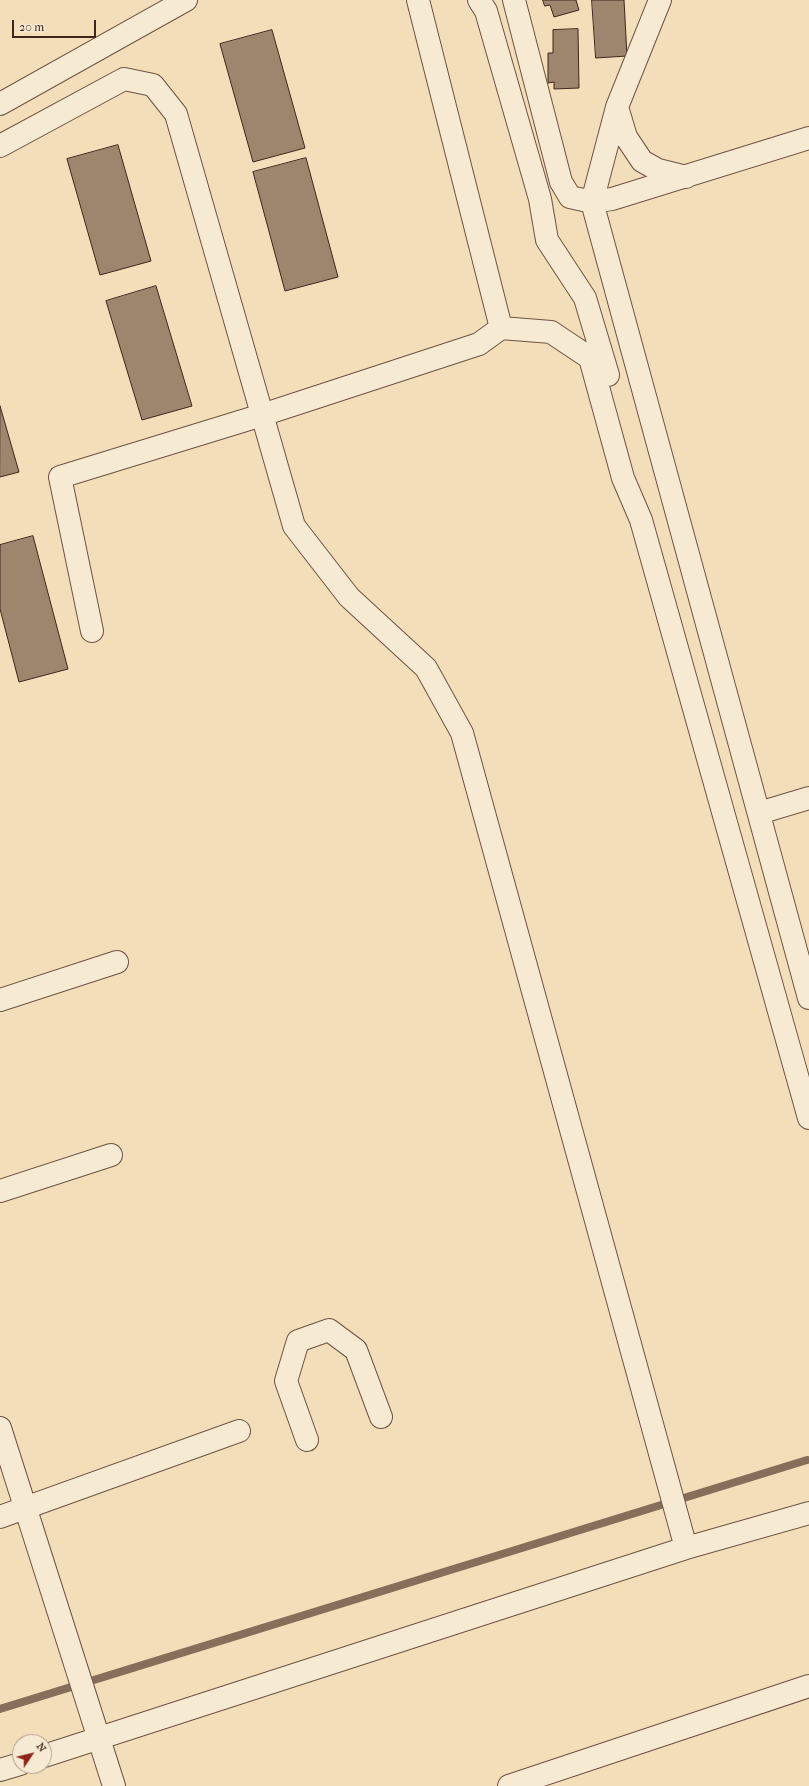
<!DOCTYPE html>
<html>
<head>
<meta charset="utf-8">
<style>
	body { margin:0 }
	#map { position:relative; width:809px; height:1786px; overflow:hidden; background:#f3deba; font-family:"IM FELL French Canon",serif }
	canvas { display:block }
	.north { position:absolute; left:12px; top:1734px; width:40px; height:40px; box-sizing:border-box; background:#f7ead2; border:1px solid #ae9b89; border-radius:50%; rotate:55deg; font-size:11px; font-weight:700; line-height:16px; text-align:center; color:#40251b }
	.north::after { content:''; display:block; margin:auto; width:14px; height:18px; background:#8f2418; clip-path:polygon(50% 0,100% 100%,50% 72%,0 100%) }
	.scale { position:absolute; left:12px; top:20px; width:84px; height:18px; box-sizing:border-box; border:2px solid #40251b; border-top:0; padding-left:5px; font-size:12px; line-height:14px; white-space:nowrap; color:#40251b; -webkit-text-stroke:3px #f7ead2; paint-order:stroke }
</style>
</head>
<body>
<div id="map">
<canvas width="809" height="1786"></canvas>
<div class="north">N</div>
<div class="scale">20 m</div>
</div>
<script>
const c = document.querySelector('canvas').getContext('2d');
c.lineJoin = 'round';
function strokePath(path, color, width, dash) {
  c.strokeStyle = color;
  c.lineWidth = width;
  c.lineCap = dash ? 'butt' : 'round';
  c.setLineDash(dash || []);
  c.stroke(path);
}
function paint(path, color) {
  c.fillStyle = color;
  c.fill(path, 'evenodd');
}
strokePath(new Path2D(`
	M0 1709 807 1460`), '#876e5a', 8);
const building = new Path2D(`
	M543 0H576L579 10 554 17 550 5 545 6Z
	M592 0H624L627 56 596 58Z
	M578 29 579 88 554 89V82L548 83V53H553V30Z
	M272 30 305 148 253 162 220 44Z
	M118 145 151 261 100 275 67 159Z
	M306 158 338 277 285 291 253 172Z
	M156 286 192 406 142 420 106 301Z
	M0 406 19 472 0 477Z
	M33 536 68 669 19 682 0 609V545Z`);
paint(building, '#9d856e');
strokePath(building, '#40251b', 1);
const minor = new Path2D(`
	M418 0 501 328 551 332 590 358 623 478 641 520 809 1118
	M479 0 486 11 540 199 547 240 585 298 608 375
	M514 0 561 182 570 197 592 202 809 998
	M660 0 617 107 626 137 642 161 658 170 686 177
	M0 104 186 0
	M617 107 592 202 612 199 809 138
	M0 146 124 79 153 85 176 114 294 526 349 597 426 668 462 733 686 1548
	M92 631 60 477 262 415 479 344 501 328
	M759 813 809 798
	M0 1000 117 962
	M0 1191 111 1155
	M0 1428 114 1786
	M307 1440 286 1381 298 1341 329 1330 356 1350 381 1417
	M0 1517 239 1431
	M44 1756 686 1548 809 1513
	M0 1770 20 1764
	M509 1786 809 1686`);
strokePath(minor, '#6d5343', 24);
strokePath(minor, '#f7ead2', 22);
</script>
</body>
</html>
